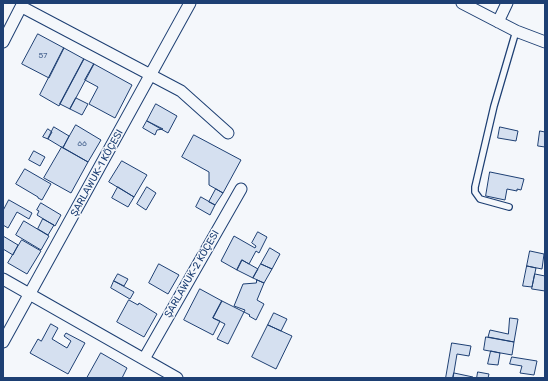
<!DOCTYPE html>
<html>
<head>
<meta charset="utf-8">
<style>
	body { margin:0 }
	#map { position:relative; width:548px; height:381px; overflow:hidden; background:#f4f7fb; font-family:Rubik,sans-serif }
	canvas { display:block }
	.frame { position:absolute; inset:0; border:4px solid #1d3f73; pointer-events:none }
</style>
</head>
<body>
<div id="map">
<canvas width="548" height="381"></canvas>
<div class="frame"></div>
</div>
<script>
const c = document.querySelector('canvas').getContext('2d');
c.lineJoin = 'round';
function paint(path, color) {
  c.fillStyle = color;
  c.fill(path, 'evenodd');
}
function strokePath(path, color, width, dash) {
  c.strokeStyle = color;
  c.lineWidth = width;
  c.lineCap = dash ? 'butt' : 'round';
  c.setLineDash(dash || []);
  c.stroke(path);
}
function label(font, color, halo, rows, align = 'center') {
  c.font = font + ' Rubik,sans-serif';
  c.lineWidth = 3;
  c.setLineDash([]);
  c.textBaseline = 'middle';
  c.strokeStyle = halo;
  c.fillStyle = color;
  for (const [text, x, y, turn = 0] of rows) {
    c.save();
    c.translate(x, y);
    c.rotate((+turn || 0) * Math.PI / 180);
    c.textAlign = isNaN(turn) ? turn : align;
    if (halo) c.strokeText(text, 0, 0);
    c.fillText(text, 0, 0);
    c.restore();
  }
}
const building = new Path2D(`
	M38 34 64 48 49 78 22 64Z
	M64 48 84 59 59 106 40 95Z
	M84 59 94 64 70 109 60 104Z
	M94 64 132 85 115 118 89 104 98 87 85 80Z
	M76 98 88 104 82 115 70 109Z
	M156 104 177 116 168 133 147 121Z
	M147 121 163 129 157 130 155 135 143 128Z
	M76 125 101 140 88 162 63 148Z
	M54 127 69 136 63 148 48 139Z
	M500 127 518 131 516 141 498 138Z
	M48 129 52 132 48 139 43 137Z
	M540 131 545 132V147L538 146Z
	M194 135 241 160 223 193 209 185V172L182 157Z
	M62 147 88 162 71 193 44 178Z
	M34 151 45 157 40 166 29 160Z
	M122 161 147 175 134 197 109 182Z
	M25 169 51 184 42 200 38 198V197L16 184Z
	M490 172 524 179 521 190 517 189V191L507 189 505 200 486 196Z
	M118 187 134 197 128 207 112 198Z
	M147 187 156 193 146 210 137 204Z
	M216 189 223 193 215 205 209 202Z
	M201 197 215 205 210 215 196 207Z
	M9 200 32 213 29 219 17 212 8 228 3 225V211Z
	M41 203 61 215 55 226 37 215 39 211 37 210Z
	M43 219 54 225 48 235 38 229Z
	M24 221 49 236 41 250 16 235Z
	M258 232 267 237 259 253 256 251 249 264 242 260 237 270 221 261 234 236 255 248 256 246 252 243Z
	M3 236 18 245 13 255 3 249Z
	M22 240 41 251 27 274 8 263Z
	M270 248 280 254 272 269 261 264Z
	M530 251 544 254 542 269 527 266Z
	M242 260 258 269 253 278 237 270Z
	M159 264 179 275 168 294 149 283Z
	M261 264 272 269 264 283 253 278Z
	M527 266 536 268 532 287 523 286Z
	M118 274 128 279 124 286 114 281Z
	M535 274 545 276V291L532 289Z
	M257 280 264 283 257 300 264 304 256 320 249 316 250 315 244 312 245 310 234 306 243 284 256 283Z
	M114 281 134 292 130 299 111 288Z
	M200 289 222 301 213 318 220 321 213 335 184 320Z
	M129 300 138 305 139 303 157 314 144 337 117 322Z
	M222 301 244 312 228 344 217 339 225 324 213 318Z
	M274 313 287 319 281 331 268 325Z
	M510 318 518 319 514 342 488 337 490 330 508 334Z
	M51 324 58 328 52 339 67 348 71 341 64 336 66 333 85 343 68 374 30 353 38 339 41 341Z
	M268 325 292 336 276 369 252 357Z
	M486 337 514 342 512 355 484 350Z
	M452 343 471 346 469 356 457 354 453 378H446Z
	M491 351 500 353 498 365 488 364Z
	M101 353 127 368 122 378H87Z
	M512 357 537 361 534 375 520 373 522 366 510 364Z
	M478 372 489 374 488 378H477Z
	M454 373 473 377V378H453Z`);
paint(building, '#d5e0f0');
strokePath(building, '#1d3f73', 1);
const service = new Path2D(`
	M509 207 480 199 475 192V187L494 106 516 31`);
const minor = new Path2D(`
	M462 3 516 31 545 42
	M22 7 181 91 228 133
	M498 22 507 3
	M3 42 23 3
	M3 279 177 378
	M3 342 190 3
	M144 359 241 189`);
strokePath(service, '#1d3f73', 8);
strokePath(minor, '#1d3f73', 13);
strokePath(service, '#f4f7fb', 5.5);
strokePath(minor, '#f4f7fb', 11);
label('8px', '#4b6792', null, [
	["57",43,56],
	["66",82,144]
]);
label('10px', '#1d3f73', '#f4f7fb', [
	["ŞARLAWUK-1 KÖÇESI",97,173,-61],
	["ŞARLAWUK-2 KÖÇESI",192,274,-60]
]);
</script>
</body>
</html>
